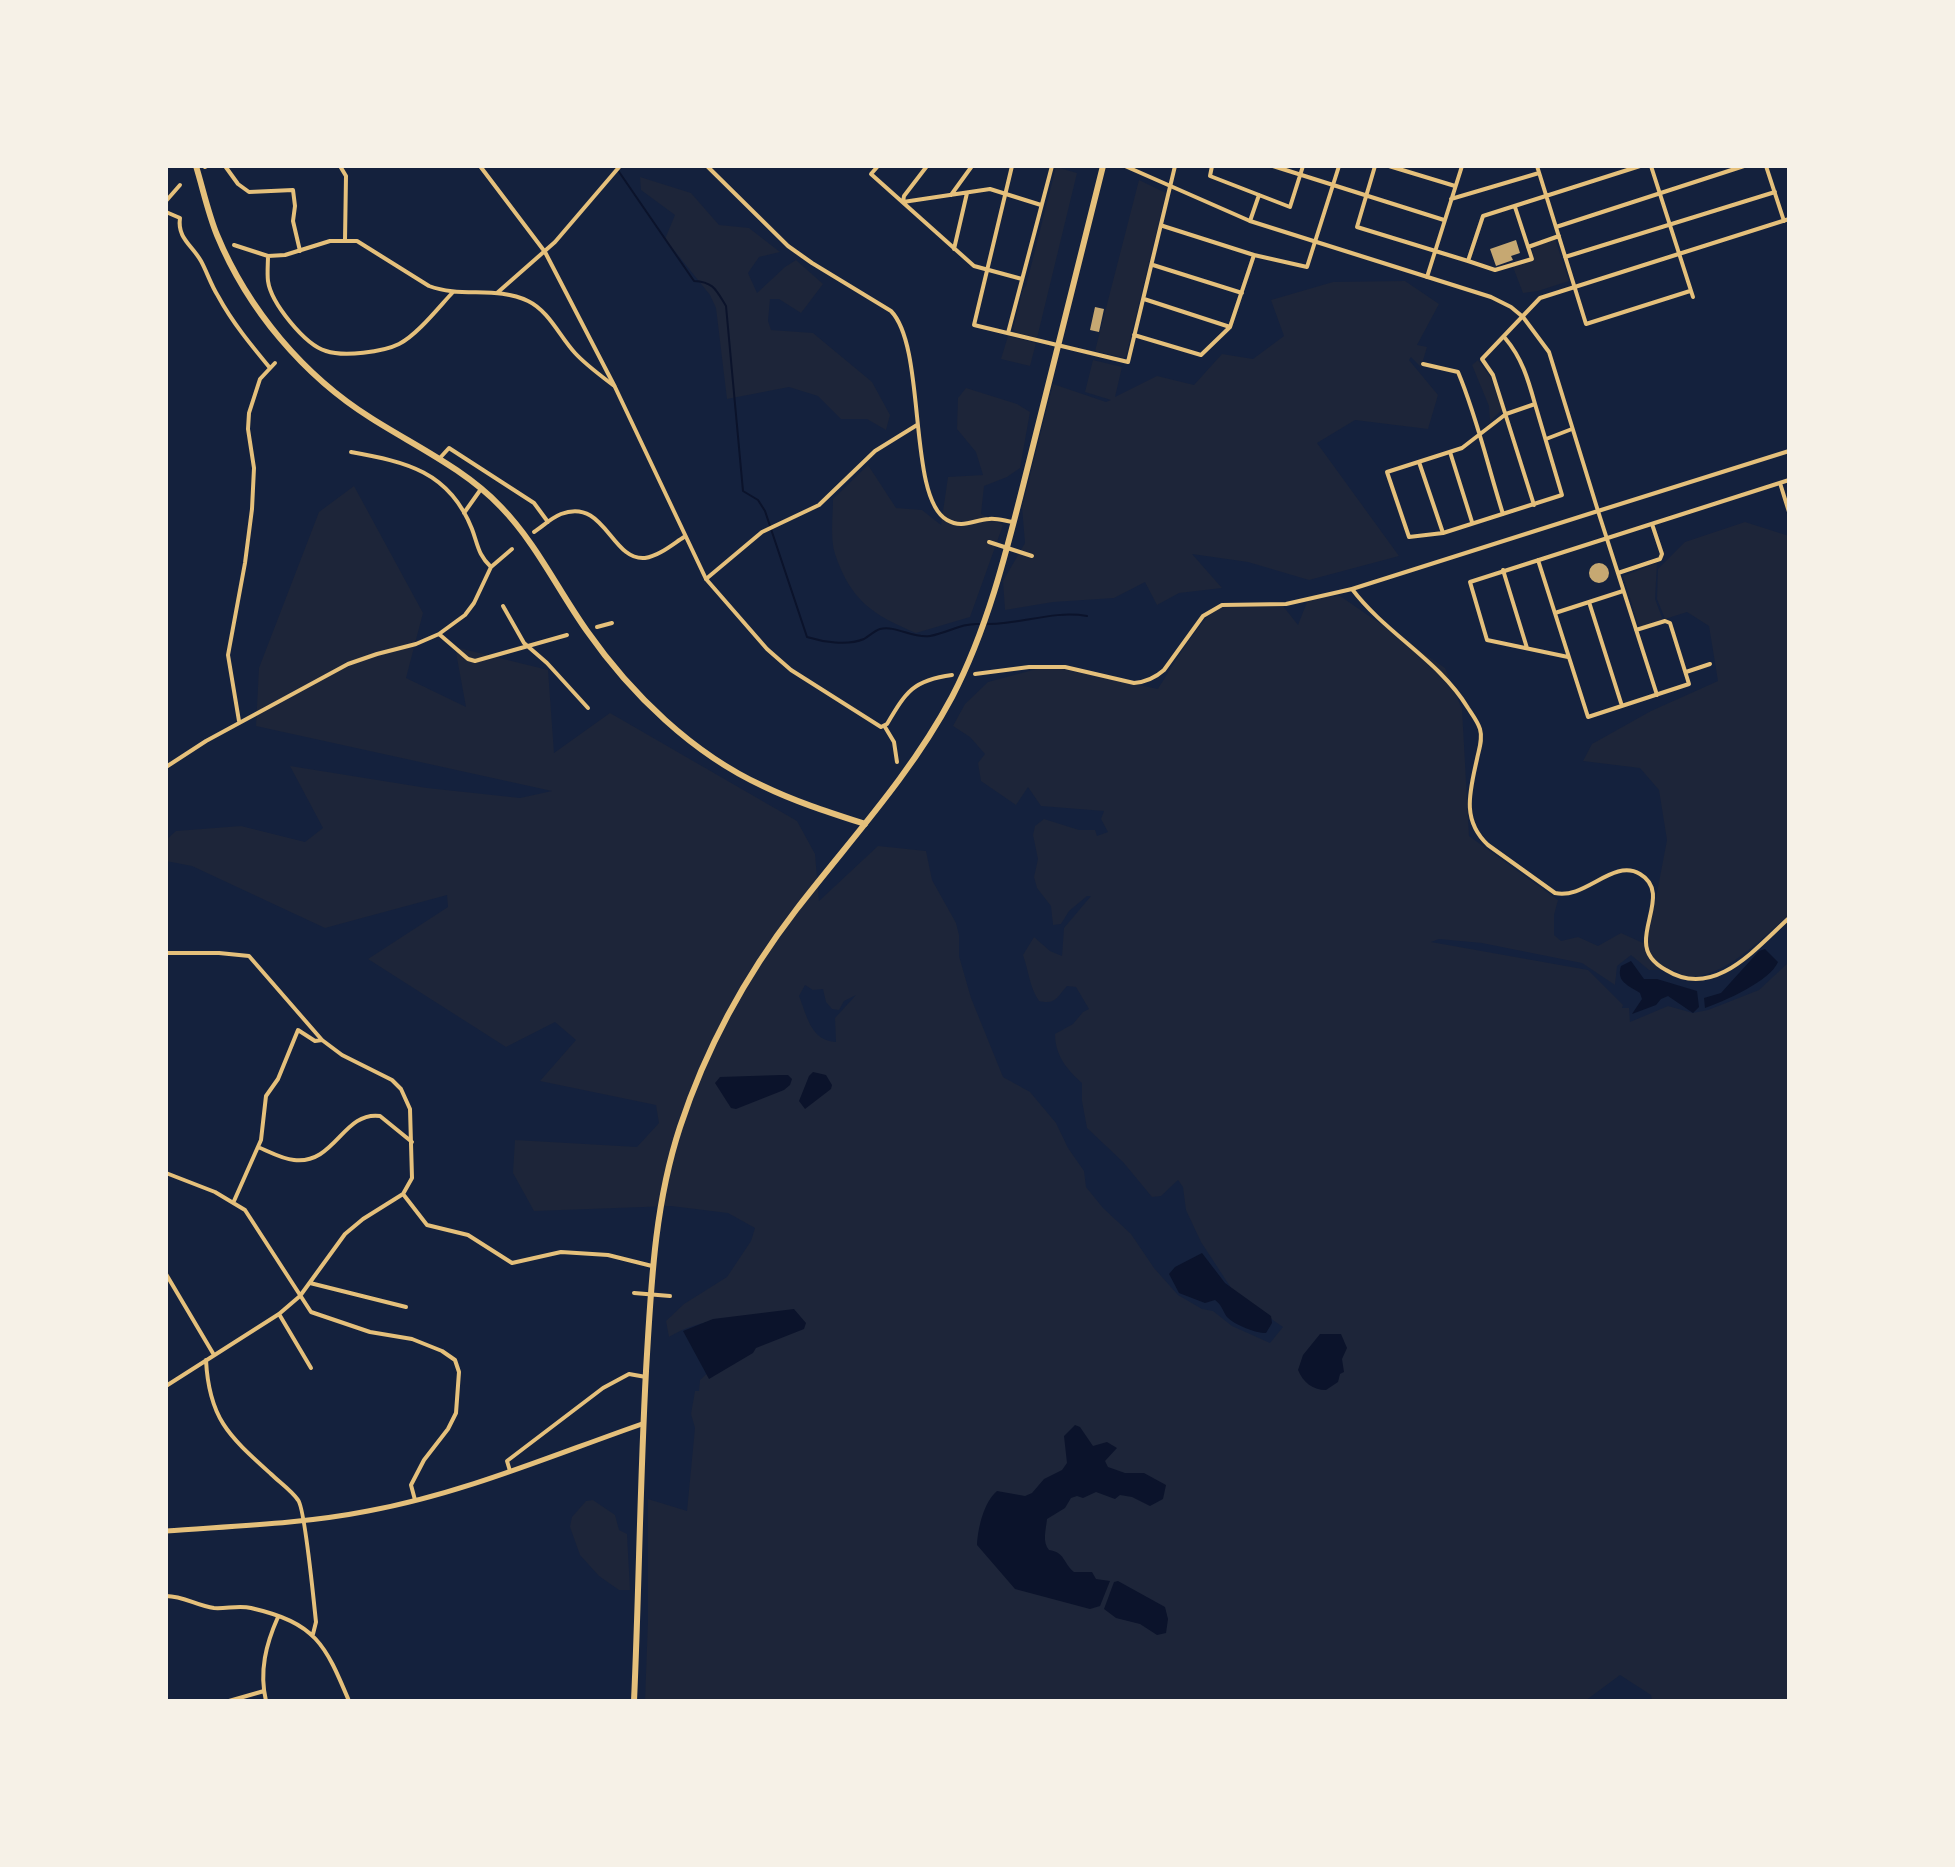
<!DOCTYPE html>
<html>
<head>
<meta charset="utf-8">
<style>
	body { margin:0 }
	#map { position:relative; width:1955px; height:1867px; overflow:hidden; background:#14213d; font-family:Rubik,sans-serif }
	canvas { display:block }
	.frame { position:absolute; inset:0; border:168px solid #f6f1e7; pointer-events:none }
</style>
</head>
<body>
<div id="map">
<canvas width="1955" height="1867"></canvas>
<div class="frame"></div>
</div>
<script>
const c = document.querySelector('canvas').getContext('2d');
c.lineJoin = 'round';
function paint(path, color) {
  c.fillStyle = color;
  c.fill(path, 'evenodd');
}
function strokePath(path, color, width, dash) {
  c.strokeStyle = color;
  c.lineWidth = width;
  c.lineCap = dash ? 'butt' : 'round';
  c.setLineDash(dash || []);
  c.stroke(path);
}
paint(new Path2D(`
	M1056 167 1077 173 1037 338 1016 333 1013 329 1023 289 1026 286Z
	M640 177 691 193 719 225 749 228 780 252 759 257 748 273 757 293 785 267 796 260 823 284 801 313 779 299H770L768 321 771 330 813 333 872 382 890 415 886 430 867 419H841L818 396 789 387 727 399 716 308 710 295 665 239 675 215 641 190Z
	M1139 180 1166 193 1126 356 1124 358 1095 351Z
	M1555 239 1569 281 1538 291 1523 293 1513 267 1534 261 1532 247Z
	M1405 281 1439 304 1417 345 1427 347 1421 367 1411 357 1409 360 1438 395 1428 429 1355 420 1317 443 1399 556 1309 580 1248 562 1192 554 1222 588 1179 593 1157 605 1145 582 1114 598 1053 602 1005 610 1003 581 1025 543 1022 507 1053 384 1106 402 1111 400 1085 392 1093 360 1122 367 1115 397 1157 376 1194 385 1222 354 1253 359 1284 336 1271 300 1333 282Z
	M1008 336 1036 343 1030 366 1001 359Z
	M1478 360 1491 378 1502 410 1490 421 1489 406 1472 365Z
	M966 388 1017 404 1030 412 1020 468 1007 477 984 486 981 514 1003 525 970 617 916 633C873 615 851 601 835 554 830 539 833 515 833 499L868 465 896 508 922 510 941 525 948 477 983 475 976 452 957 429 958 398Z
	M354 486 423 613 406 678 466 707 455 647 548 670 554 753 610 713 797 821 815 854 819 901 878 846 926 851 932 880 956 923 959 935V956L971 998 1003 1077 1030 1092 1056 1123 1068 1148 1084 1171 1086 1187 1103 1208 1131 1234 1154 1268 1178 1295 1202 1309 1213 1311 1232 1326 1270 1343 1283 1327 1235 1294 1201 1242 1186 1210 1183 1187 1178 1180 1161 1196 1152 1197 1123 1162 1087 1128 1082 1101V1083C1067 1070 1055 1055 1055 1034L1073 1024 1083 1012 1089 1009 1076 987 1067 986C1057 997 1056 1005 1039 1001 1029 986 1029 972 1023 955L1034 937 1050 951 1062 956 1064 928 1091 896H1087L1069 911 1061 924 1053 925 1051 906 1037 888 1034 877 1038 859 1033 835 1035 826 1044 819 1079 830H1095L1097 836 1108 832 1101 819 1104 811 1041 806 1028 787 1016 805 981 781 978 763 985 754 970 737 953 726 965 704 988 682 1048 666 1158 689C1169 672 1202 614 1220 608 1240 601 1263 605 1283 606L1298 625 1309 597 1340 596 1445 668 1462 709 1469 836 1558 900 1554 915V935L1561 941 1578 937 1598 946 1621 933 1643 943 1655 903 1667 840 1659 790 1640 768 1583 761 1592 744 1651 711 1718 681 1709 626 1687 612 1665 619 1657 599 1658 569 1685 542 1745 522 1789 536V915C1758 941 1728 976 1685 978L1676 970H1649L1631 955 1617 966 1615 985 1582 963 1482 943 1439 939 1431 942 1588 970 1623 1005 1622 1008H1629L1630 1022 1668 1006 1693 1013 1708 1010 1759 990 1789 962V1701H1652L1651 1695 1620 1675 1585 1701H645L648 1620V1499L687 1511 695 1428 691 1414 695 1391H699L700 1380 768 1317C733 1319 700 1318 669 1337L666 1321 684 1304 727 1277 751 1241 755 1228 728 1213 671 1206 534 1211 513 1173 515 1140 637 1147 659 1123 656 1105 540 1081 576 1040 555 1022 506 1047 368 959 448 907 447 895 325 928 192 866 166 861V840L176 831 241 826 305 842 323 828 290 766 427 788 520 798 552 791 256 726 259 668 319 512ZM805 985 813 990 823 989 826 1002 832 1009 839 1010 844 1001 856 995 835 1018 836 1042C811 1041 807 1016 799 996Z
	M1657 563 1655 599 1663 620 1642 627 1638 624 1623 576Z
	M593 1500 615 1515 619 1530 627 1534 630 1590H619L599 1576 580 1555 570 1527 572 1517 586 1501Z`), '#1d2539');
paint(new Path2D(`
	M1765 949 1778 962C1770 981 1725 1001 1705 1008L1704 998 1721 993 1759 951Z
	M1631 961 1644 979H1657L1697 991 1699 1007 1693 1013 1668 996 1661 999 1656 1005 1632 1014 1642 999 1640 993C1628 985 1616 982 1621 966Z
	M813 1072 826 1075 832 1085 831 1089 805 1109 799 1101 809 1076Z
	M781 1075H788L792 1079 790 1085 784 1090 736 1109 731 1108 715 1083 720 1077Z
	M1202 1253 1225 1283 1271 1316 1272 1323 1266 1333C1255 1333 1235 1325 1227 1317 1222 1310 1222 1305 1215 1300L1205 1303 1179 1293 1169 1274 1175 1267Z
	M794 1309 806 1323 804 1329 756 1348 753 1353 709 1379 683 1331 713 1319Z
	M1320 1334H1341L1347 1348 1342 1359 1344 1372 1340 1374 1338 1382 1326 1390C1312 1390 1303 1382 1298 1370L1303 1355Z
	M1075 1425 1080 1427 1093 1446 1107 1442 1117 1448 1105 1461 1108 1467 1125 1473H1144L1166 1485 1163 1499 1150 1506 1132 1497 1120 1495 1115 1499 1096 1492 1083 1498 1077 1496 1071 1498 1065 1508 1047 1519C1046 1530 1042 1542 1049 1550 1065 1552 1063 1563 1074 1572H1092L1096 1579 1110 1581 1100 1606 1090 1609 1015 1589 977 1545C978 1527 984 1502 997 1491L1025 1496 1032 1493 1044 1479 1062 1470 1067 1463 1064 1436Z
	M1118 1581 1165 1607 1168 1619 1166 1633 1157 1635 1140 1624 1116 1618 1104 1609 1114 1582Z`), '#0b132b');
strokePath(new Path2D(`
	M615 166 694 281C714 282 716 290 726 306L743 491 758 500 765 511 807 637C823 642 847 646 864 639 869 636 874 631 880 629 896 625 913 639 930 636 948 633 961 623 979 624
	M986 624C1020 625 1052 610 1087 616`), '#0b132b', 2);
paint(new Path2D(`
	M1516 240 1520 253 1511 256 1513 260 1496 266 1490 249Z
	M1095 307 1104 309 1099 332 1090 330Z
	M1589 573a10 10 0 1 1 20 0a10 10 0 1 1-20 0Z`), '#c6a872');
strokePath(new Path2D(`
	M225 166 238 184 249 192 293 190 295 206 293 221 300 251
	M340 166 346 176 345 240
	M707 166 788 246 812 263 891 311C927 348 907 498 947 520 962 529 974 520 989 519 997 518 1005 521 1013 522
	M878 166 871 174 974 266 1022 279
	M1012 166 974 325 1128 362 1175 166
	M1212 166 1210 176 1290 207 1303 166
	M1273 166 1444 220
	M1375 166 1357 227 1468 261 1483 216 1640 166
	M1389 166 1455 186
	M1537 166 1586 324 1690 291
	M1651 166 1693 297
	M1766 166 1784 221
	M205 167 207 166
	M951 195 972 166
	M1451 199 1539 173
	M166 201 180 185
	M903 202 990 189 1041 205
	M903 202 904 196 927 166
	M166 212 180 218C177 238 192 245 201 261 207 272 211 285 218 296 232 322 251 345 270 368
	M1250 221 1259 195
	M1163 226 1254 255 1307 267 1339 166
	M1556 227 1744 166
	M234 245 268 256 285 255 330 241H357L429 286C461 298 497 286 528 301 549 311 560 337 575 353 586 365 600 375 613 385
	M1528 247 1559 236
	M954 249 967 193
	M268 256C268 264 267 273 268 281 271 303 305 345 326 351 344 357 383 352 399 344 417 335 439 307 453 292
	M1565 257 1775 192
	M1468 261 1495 270 1532 259 1515 207
	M1153 265 1242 293
	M1427 277 1462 166
	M497 293 555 242 620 166
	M1144 299 1230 327
	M1008 333 1052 166
	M1134 335 1201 355 1230 327 1254 255
	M1505 338C1522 358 1528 379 1535 404
	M1423 364 1458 372C1477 417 1488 467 1503 514
	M1535 404 1562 495 1443 533 1409 537 1387 472 1462 448 1506 414Z
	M1546 439 1572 429
	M351 452C406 462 449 471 472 529 478 545 478 555 491 567
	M1450 452 1472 522
	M439 459 449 448 534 503 548 522
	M1419 462 1443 533
	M1780 483 1789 512
	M1534 505 1493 375 1482 359 1540 298 1789 219
	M1598 511 1657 695
	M464 513 481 489
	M534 532C543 526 551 518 561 514 605 497 611 561 645 558 659 556 673 544 684 537
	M989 542 1032 556
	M1538 560 1588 717 1689 684 1670 623 1665 621 1636 630
	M1503 570 1527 648
	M1618 573 1660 559 1662 554 1652 524
	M706 579 762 532 819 505 875 451 917 425
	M1352 589C1386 634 1439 660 1468 708 1472 714 1478 722 1480 729 1483 739 1479 749 1477 759 1470 791 1461 820 1488 845L1555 893C1585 900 1613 858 1640 874 1666 889 1645 919 1646 942 1646 955 1655 964 1666 970 1714 1000 1755 949 1789 918
	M1589 602 1622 706
	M503 606 524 643 547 663 588 708
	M1555 613 1623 591
	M597 627 612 623
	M439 634 468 659 475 661 567 635
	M1568 657 1487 640 1470 582 1789 480
	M1686 672 1710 664
	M239 721 228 655 245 563 252 509 254 468 248 429 249 413 260 379 275 363
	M885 727 894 742 897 762
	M166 767 206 741 348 664 377 654 416 644 439 634 465 615 474 603 491 567 512 549
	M166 953H219L249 956 322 1040 342 1055 392 1080 401 1089 410 1109 412 1178 403 1194 363 1219 345 1234 300 1296 279 1314 166 1386
	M258 1147C270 1152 282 1159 294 1160 335 1165 343 1111 380 1116L412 1142
	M166 1173 215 1192 245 1210 311 1312 370 1332 412 1339 442 1351 455 1360 459 1372 456 1413 448 1429 424 1460 411 1485 415 1500
	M403 1194 427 1225 468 1235 512 1263 561 1252 608 1255 652 1266
	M234 1201 261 1140 266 1096 278 1079 298 1030 315 1041 322 1040
	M166 1274 214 1355
	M310 1283 406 1307
	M634 1293 670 1296
	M279 1314 311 1368
	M206 1360C209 1419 229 1436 271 1474 279 1482 291 1490 298 1500 305 1508 314 1604 316 1622L313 1634
	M510 1471 507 1461 603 1388 629 1374 646 1377
	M166 1596C184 1596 197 1606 214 1608 226 1609 239 1605 251 1608 316 1623 325 1644 349 1701
	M229 1701 264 1691
	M266 1701C259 1671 266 1644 278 1617`), '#e5c07b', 4);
strokePath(new Path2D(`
	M480 166 545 252 615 387 706 579 767 649 791 670 881 727 887 724C906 692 913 680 952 675
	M1125 166 1250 221 1491 297 1511 307 1523 317 1549 352 1598 511 1789 451
	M975 674 1029 667H1065L1134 683C1146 682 1155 678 1164 670L1203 616 1222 605 1286 604 1352 589 1598 511`), '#e5c07b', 4);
strokePath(new Path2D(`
	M166 1531C233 1526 302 1524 368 1511 462 1494 553 1455 642 1424`), '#e5c07b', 5);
strokePath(new Path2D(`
	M196 166C203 189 208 213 217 235 248 310 304 376 371 418 415 446 465 469 501 507 536 543 558 590 587 631 631 694 693 754 763 786 796 802 831 813 865 824`), '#e5c07b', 6);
strokePath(new Path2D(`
	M634 1701C639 1591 640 1481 646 1371 651 1288 654 1206 680 1127 706 1048 746 975 796 910 850 840 910 776 952 697 990 624 1009 541 1029 462 1054 363 1078 264 1103 166`), '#e5c07b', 6);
</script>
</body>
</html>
